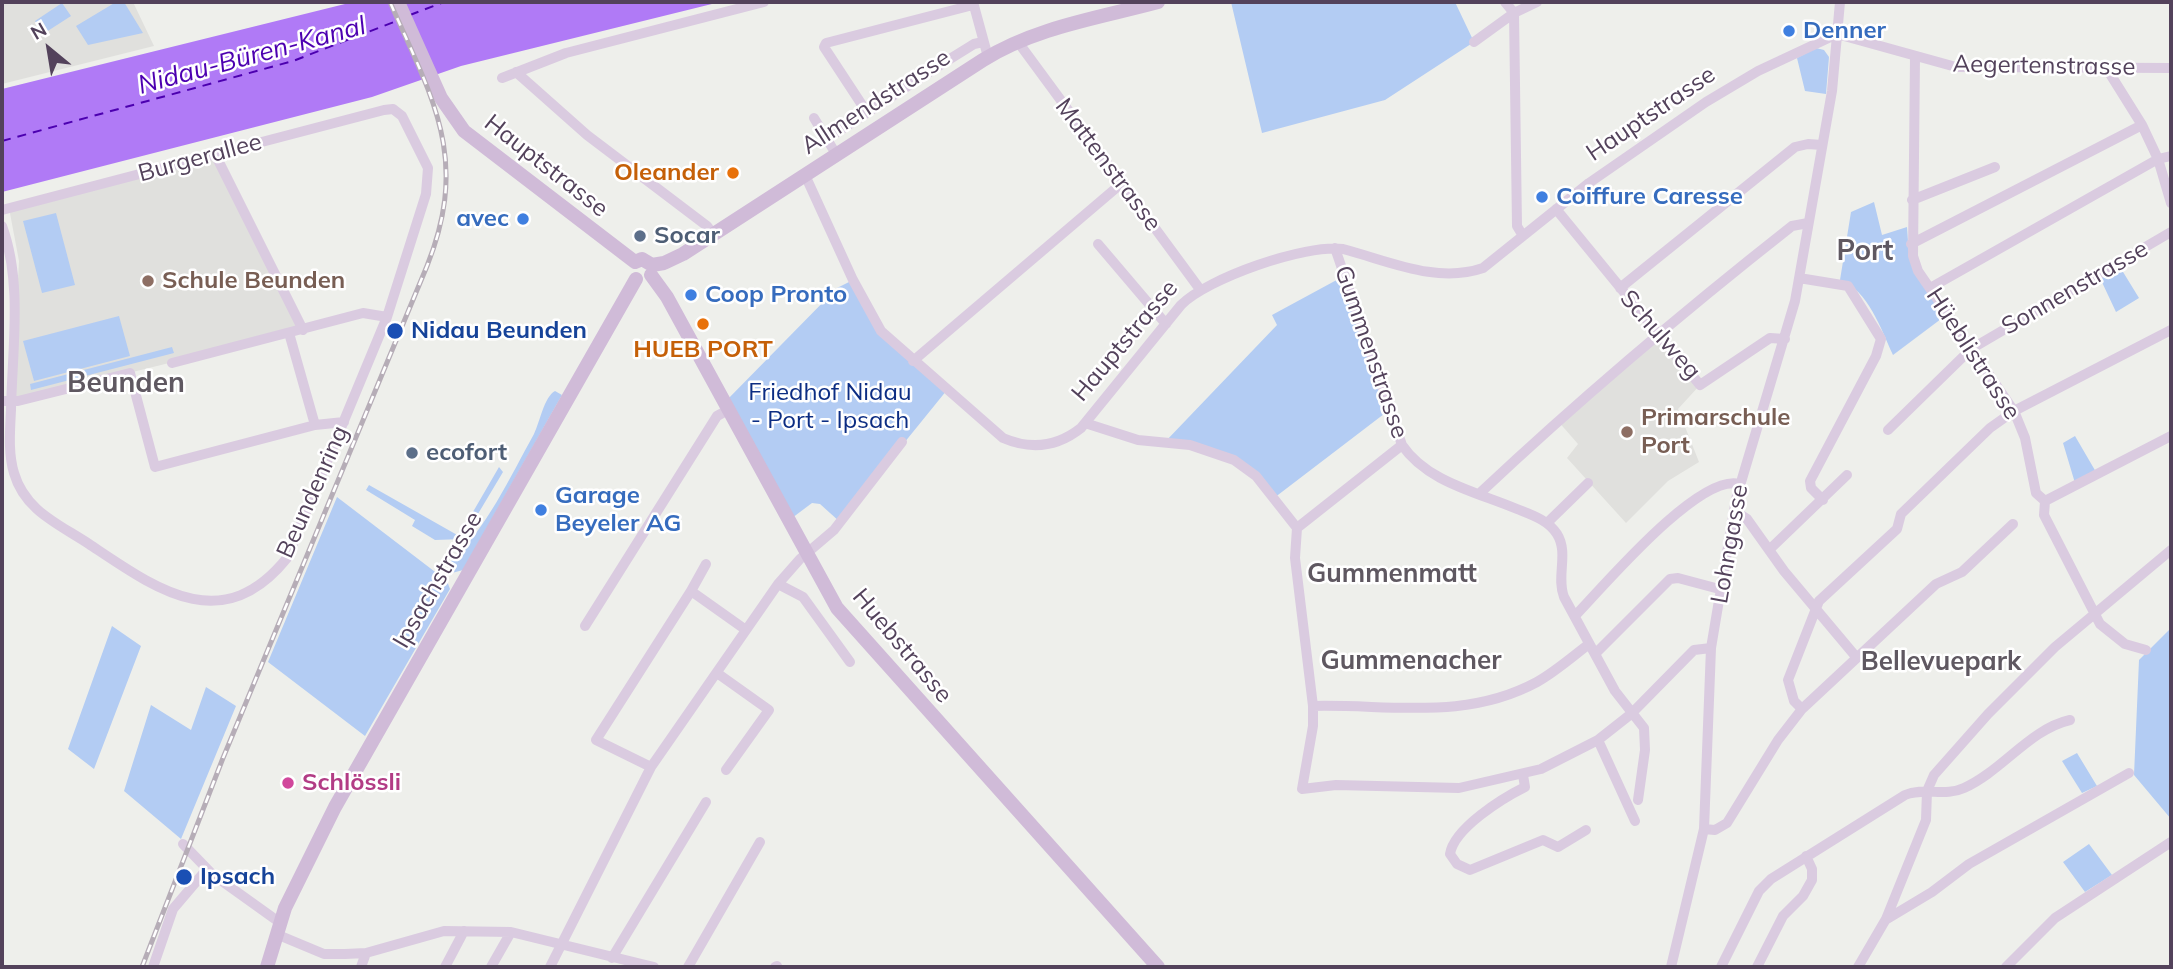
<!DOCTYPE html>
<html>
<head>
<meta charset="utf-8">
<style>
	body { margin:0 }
	#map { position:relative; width:2173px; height:969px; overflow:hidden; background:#eeefeb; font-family:Mulish,sans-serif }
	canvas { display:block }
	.frame { position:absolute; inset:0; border:4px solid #53425b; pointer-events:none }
	.north { position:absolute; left:14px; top:14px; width:70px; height:70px; -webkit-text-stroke:5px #fff; paint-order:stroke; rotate:330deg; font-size:19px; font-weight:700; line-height:28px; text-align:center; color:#53425b }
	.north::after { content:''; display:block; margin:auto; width:24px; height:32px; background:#53425b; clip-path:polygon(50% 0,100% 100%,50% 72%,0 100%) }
</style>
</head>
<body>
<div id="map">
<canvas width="2173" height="969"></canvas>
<div class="frame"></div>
<div class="north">N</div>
</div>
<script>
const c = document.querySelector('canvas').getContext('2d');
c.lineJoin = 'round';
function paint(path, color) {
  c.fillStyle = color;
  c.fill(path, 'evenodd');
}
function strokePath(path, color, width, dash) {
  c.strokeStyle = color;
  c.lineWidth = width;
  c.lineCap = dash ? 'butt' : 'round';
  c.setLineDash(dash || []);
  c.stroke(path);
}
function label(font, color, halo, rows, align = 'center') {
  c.font = font + ' Mulish,sans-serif';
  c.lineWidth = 5;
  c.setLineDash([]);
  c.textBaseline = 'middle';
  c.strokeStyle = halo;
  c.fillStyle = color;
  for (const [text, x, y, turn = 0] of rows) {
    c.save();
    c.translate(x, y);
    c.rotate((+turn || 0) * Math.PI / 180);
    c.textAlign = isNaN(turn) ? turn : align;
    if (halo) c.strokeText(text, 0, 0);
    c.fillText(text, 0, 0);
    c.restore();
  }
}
paint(new Path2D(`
	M2 2H133L154 46 2 84Z
	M215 154 303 330 11 402 19 261 9 208Z
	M1657 334 1700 385 1678 409 1699 462 1668 481 1626 523 1567 458 1578 444 1557 420Z`), '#e0e0dd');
paint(new Path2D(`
	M116 2H124L143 33 88 45 76 26Z
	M1231 2H1455L1474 42 1385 100 1262 133Z
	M62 3 71 16 43 34 35 21Z
	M1816 48 1824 50 1829 57 1826 94 1805 91 1797 58Z
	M1874 202 1882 235 1907 227 1909 256 1945 316 1893 355C1881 329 1868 290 1840 280L1851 212Z
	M56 213 75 285 42 293 23 221Z
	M2120 267 2139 298 2116 312 2100 278Z
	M1344 276 1402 445 1384 414 1274 498 1234 460 1164 443 1277 325 1272 315Z
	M853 280 871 317 947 390 840 522 820 504 812 503 792 518 724 403 837 288Z
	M119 316 130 356 34 381 23 341Z
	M172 347 174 353 31 390 30 384Z
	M555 391 562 395 463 570 452 573 450 562C486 530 510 477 534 434 540 422 544 397 555 391Z
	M2075 436 2096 472 2075 483 2063 443Z
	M499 467 503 472 463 539 435 540 412 526 415 520 366 490 369 485 459 536Z
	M337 497 447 581 450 589 365 736 268 662Z
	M112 626 141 646 94 769 68 749Z
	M2171 628V819L2134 775 2139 660Z
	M206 687 236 706 181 839 124 791 151 705 191 730Z
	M2077 753 2097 786 2082 793 2062 761Z
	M2089 844 2112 875 2085 892 2063 862Z`), '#b3ccf3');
paint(new Path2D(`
	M353 2H720L461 66 372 97 2 192V89Z`), '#b07af6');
strokePath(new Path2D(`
	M410 15 444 2
	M2 141 293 61 399 20`), '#4c00b0', 2, [9, 7]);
strokePath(new Path2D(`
	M973 2 988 57
	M1505 2 1514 13 1517 226 1523 236
	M1837 34 1956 67 2171 68
	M1018 42 1199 288
	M1474 42 1514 13 1537 2
	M1915 57 1913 256 1918 271 2014 411 2025 438 2036 493 2045 501
	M2107 69 2142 125 2158 159 2171 203
	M516 72 587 135 707 226 713 234
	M502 78 566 53 764 2
	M866 111 824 47 826 43 973 5
	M814 118 836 154
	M828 138 937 67 974 44 983 42
	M215 154 303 330
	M805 175 853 280 881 331 1003 438C1031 450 1057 447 1081 428L1181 305C1208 278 1305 244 1343 249 1389 261 1437 284 1483 268L1589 183 1706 102 1758 71 1837 34
	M1912 200 1995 167
	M1556 209 1700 385 1770 338 1785 339
	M2 210 384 110 393 109 402 116 428 168 426 194 387 317 287 558C222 639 155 588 89 544 59 524 25 511 14 473 8 453 10 431 11 410 12 351 23 283 2 226
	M1098 244 1166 324
	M1911 244 2142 125
	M1335 248 1402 445C1427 482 1477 492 1517 509 1532 515 1548 520 1557 534 1569 553 1556 577 1564 597L1615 691 1644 728 1645 750 1638 800
	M1799 278 1848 286 1881 339 1876 356 1810 481 1811 488 1823 500
	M1620 288 1795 147 1808 144 1822 145
	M1930 288 2158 159 2171 156
	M289 333 315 425
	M913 361 1122 183
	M172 363 363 313 387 317
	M2 401H18L130 373 155 467 315 425 344 422
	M1085 423 1138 440 1190 445 1234 460 1256 476 1297 528
	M1888 430 1971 349 2171 232
	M1480 493C1580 399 1684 311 1792 226L1808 223
	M2045 501 2044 515 2100 624 2125 644 2146 650
	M2045 501 2171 436
	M1735 511 1747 519 1784 571 1857 658
	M1547 523 1588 483
	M1297 528 1295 558 1313 706V726L1302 789 1336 785 1459 788 1541 769 1598 740 1631 714 1694 650 1711 648
	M1297 528 1402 445
	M1769 550 1847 475
	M778 584 803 597 850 662
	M691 591 706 564
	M1575 616C1603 587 1699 473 1739 484
	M585 626 717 416 728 410
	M1595 654 1670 579 1678 578 1723 590
	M717 673 769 710 726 770
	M1313 706C1390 704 1465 721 1537 682 1555 672 1572 657 1589 644
	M1802 709 1794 701 1788 680 1819 601 1897 529 1901 514 1990 428 2014 411 2171 330
	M1598 740 1635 821
	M651 767 596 740 691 591 746 630
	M1523 775 1525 787C1503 798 1454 828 1450 854L1457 864 1470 870 1543 840 1558 847 1586 830
	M1704 829 1715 830 1727 823 1778 740 1802 709 1936 584 1962 572 2013 524
	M183 844 212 874 279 922
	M1887 919 1932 892 1969 864 2129 773
	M276 934 324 954H345L366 953 444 931 511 932 654 967
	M612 958 706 802
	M153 967 173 909 207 869
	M361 967 366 953
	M445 967 464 931
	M491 967 511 932
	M550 967 651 767 778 584 800 559 834 530 902 442
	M688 967 760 842
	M775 967 777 966
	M1671 967 1704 829 1711 648 1736 499 1795 301 1832 91 1840 2
	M1721 967 1759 891 1771 879 1905 795C1924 787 1945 797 1964 788 2002 771 2030 729 2070 720
	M1757 967 1783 916 1803 896 1812 880V869L1806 856
	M1858 967 1886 919 1926 820 1927 791 1934 775 1988 714 2055 647 2171 550
	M2006 967 2055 918 2171 842`), '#dacbe0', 10);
strokePath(new Path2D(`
	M398 2 441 98 464 131 635 262
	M635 262 642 259 652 265 664 263 683 254 983 60C1036 27 1099 18 1158 2
	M651 275 667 297 837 608 1158 967
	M267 967 285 908 335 807 636 279`), '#d0bbd8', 14);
const rail = new Path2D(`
	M142 967 223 758 427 266C470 158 433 100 390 2`);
strokePath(rail, '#b6adb7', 5);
strokePath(rail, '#fff', 2.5, [8]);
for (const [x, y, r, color] of [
	[1789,31,7,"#3f7fe0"],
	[733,173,7,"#e8710a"],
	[1542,197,7,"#3f7fe0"],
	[523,219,7,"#3f7fe0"],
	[640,236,7,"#5c6f8a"],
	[148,281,7,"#8d6e63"],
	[691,295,7,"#3f7fe0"],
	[703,324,7,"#e8710a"],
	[395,331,9,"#1a4fb4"],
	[1627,432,7,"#8d6e63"],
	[412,453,7,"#5c6f8a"],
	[541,510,7,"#3f7fe0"],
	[288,783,7,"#d1479c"],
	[184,877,9,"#1a4fb4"]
]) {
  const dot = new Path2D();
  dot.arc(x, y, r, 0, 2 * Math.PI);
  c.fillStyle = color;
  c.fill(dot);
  strokePath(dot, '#fff', 2.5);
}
label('bold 24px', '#366cbe', '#fff', [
	["Denner",1803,31],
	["Coiffure Caresse",1556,197],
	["avec",509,219,"right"],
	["Coop Pronto",705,295],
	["Garage",555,496],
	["Beyeler AG",555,524]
], 'left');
label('24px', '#53425b', '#fff', [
	["Aegertenstrasse",2044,66,1],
	["Allmendstrasse",876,102,-33],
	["Hauptstrasse",1651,114,-34],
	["Burgerallee",200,158,-15],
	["Mattenstrasse",1108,165,53],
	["Hauptstrasse",546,166,38],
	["Sonnenstrasse",2075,288,-30],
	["Schulweg",1660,335,49],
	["Hauptstrasse",1125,341,-50],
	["Gummenstrasse",1371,352,71],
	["Hüeblistrasse",1973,354,57],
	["Beundenring",313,492,-66],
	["Lohngasse",1730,544,-80],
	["Ipsachstrasse",438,580,-60],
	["Huebstrasse",902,646,50]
]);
label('bold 24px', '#c56008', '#fff', [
	["Oleander",719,173],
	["HUEB PORT",703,350,"center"]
], 'right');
label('bold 24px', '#4e5e75', '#fff', [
	["Socar",654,236],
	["ecofort",426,453]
], 'left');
label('bold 24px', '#785e54', '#fff', [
	["Schule Beunden",162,281],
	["Primarschule",1641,418],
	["Port",1641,446]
], 'left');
label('bold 24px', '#164399', '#fff', [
	["Nidau Beunden",411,331],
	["Ipsach",200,877]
], 'left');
label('24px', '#0c2d83', '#fff', [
	["Friedhof Nidau",830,393],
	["- Port - Ipsach",830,421]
]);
label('bold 24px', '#b23c85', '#fff', [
	["Schlössli",302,783]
], 'left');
label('italic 26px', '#4c00b0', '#fff', [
	["Nidau-Büren-Kanal",252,56,-15]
]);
label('bold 26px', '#5f5861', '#fff', [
	["Gummenmatt",1392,574],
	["Gummenacher",1411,661],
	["Bellevuepark",1941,662]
]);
label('bold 28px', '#5f5861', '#fff', [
	["Port",1865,252],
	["Beunden",126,384]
]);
</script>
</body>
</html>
